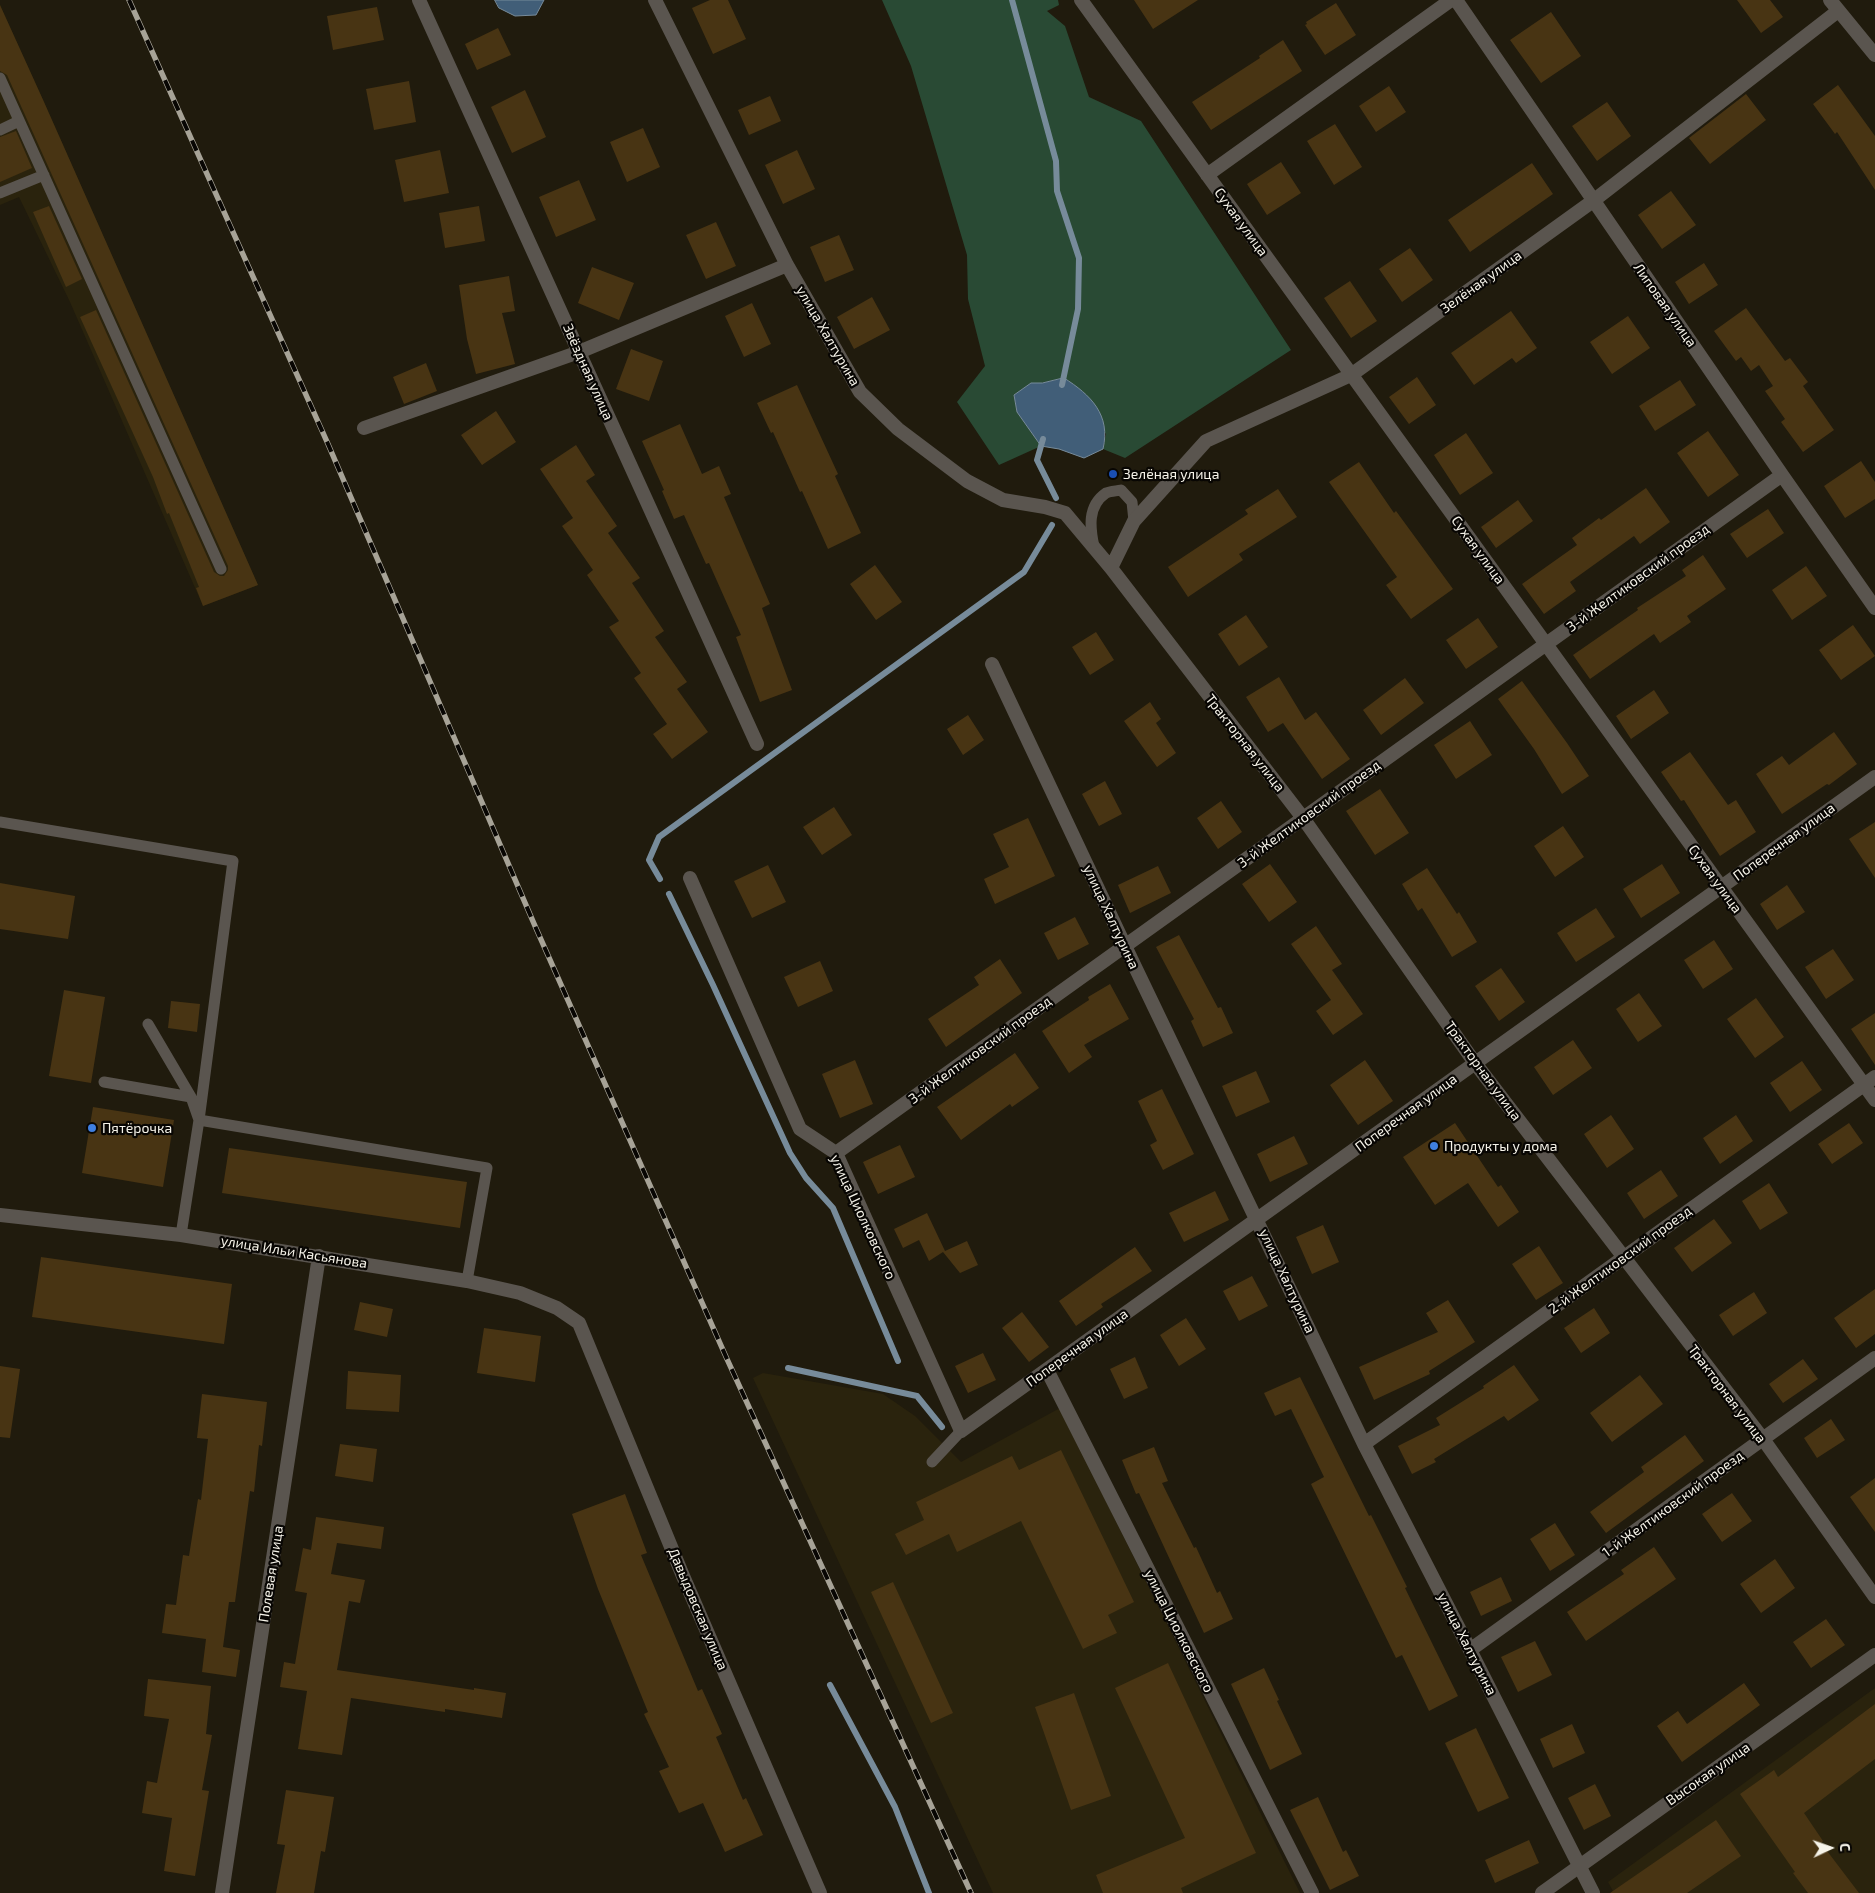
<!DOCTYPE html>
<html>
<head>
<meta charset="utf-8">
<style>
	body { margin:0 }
	#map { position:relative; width:1875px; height:1893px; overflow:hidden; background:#201b0d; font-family:"Exo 2",sans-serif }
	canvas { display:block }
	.north { position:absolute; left:1805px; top:1823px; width:50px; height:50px; -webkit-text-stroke:4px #080603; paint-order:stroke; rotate:87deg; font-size:14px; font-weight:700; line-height:20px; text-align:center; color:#f6f3e9 }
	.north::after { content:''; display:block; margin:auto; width:18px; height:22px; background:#f6f3e9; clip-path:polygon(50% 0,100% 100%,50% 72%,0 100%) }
</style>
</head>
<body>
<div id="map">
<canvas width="1875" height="1893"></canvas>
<div class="north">С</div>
</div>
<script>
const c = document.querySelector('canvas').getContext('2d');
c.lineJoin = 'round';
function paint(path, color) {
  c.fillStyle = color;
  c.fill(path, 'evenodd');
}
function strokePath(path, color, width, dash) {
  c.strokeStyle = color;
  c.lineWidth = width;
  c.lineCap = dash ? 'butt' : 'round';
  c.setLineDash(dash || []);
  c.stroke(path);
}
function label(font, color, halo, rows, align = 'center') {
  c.font = font + ' "Exo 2",sans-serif';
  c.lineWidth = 4.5;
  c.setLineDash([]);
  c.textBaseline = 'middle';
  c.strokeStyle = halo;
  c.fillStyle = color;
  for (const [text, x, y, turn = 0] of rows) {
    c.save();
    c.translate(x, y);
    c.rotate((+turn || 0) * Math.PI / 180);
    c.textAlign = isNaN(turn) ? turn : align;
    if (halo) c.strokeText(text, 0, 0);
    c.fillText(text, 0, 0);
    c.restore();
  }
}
paint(new Path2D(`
	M0 5 44 102 258 585 203 606 70 302 19 197 0 205Z
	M763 1373 883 1394 915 1416 961 1462 1060 1408 1300 1893H993L753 1378Z
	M1875 1688V1893H1614L1608 1882Z`), '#2a230d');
paint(new Path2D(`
	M882 0H1058L1059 5 1047 11 1065 26 1089 97 1141 121 1291 350 1125 458 1103 449 1106 434 1064 378 1042 383H1031L1014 395 1017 412 1041 446 999 465 957 402 985 366 968 299 967 255 911 66Z`), '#294a34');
const water = new Path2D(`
	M495 0H544L536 15 515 16 499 8Z
	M1064 378C1091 395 1111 415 1103 449L1084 458 1059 449 1041 446 1017 412 1014 395 1031 383H1042Z`);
paint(water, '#415e78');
strokePath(water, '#778b9a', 1);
strokePath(new Path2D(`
	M1012 0 1056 161 1057 191 1079 258 1078 309 1062 385
	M1043 439 1037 460 1056 498
	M660 879 649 860 659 837 1024 572 1052 525
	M669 894 713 985 790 1153 806 1178 833 1208 898 1361
	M788 1368 917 1396 942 1427
	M830 1685 895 1807 929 1893`), '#778b9a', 6);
paint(new Path2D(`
	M710 0H728L746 39 713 54 692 8Z
	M1134 0H1198L1153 29Z
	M1737 0H1770L1783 17 1761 33Z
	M1336 3 1356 35 1325 55 1305 25 1307 24 1306 22Z
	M0 5 44 102 258 585 203 606 196 588 199 587 169 513 167 514 153 477 80 317 96 310 214 572 220 576H224L228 570V566L7 75 0 71Z
	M377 7 384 40 333 50 327 16Z
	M1551 12 1581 56 1541 83 1510 40Z
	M498 28 511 55 477 70 465 44Z
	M1283 40 1302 71 1211 130 1192 102 1260 58 1259 56Z
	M409 81 416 122 374 130 366 89Z
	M1838 85 1875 136V190L1837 132 1835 134 1813 104Z
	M1389 86 1406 112 1376 132 1359 106Z
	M525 90 546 137 512 153 491 107Z
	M1746 94 1766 120 1710 164 1689 138Z
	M770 96 781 121 749 135 738 110Z
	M1607 102 1631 136 1597 161 1572 126Z
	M1335 124 1362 167 1334 185 1307 141Z
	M643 128 660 167 627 182 610 142Z
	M16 131 32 168 0 182V137Z
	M440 150 449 193 404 202 395 160Z
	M797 150 815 189 783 204 765 165Z
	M1281 162 1301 193 1267 215 1247 184Z
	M1532 163 1553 194 1470 252 1448 220Z
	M579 180 596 220 556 237 539 197Z
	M1671 191 1696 225 1662 249 1638 215Z
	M49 206 82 279 66 287 33 212Z
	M479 206 485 241 445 248 439 213Z
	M716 222 736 266 706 279 686 235Z
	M839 235 854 270 825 282 810 247Z
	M1410 248 1433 280 1402 302 1379 269Z
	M1704 263 1718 285 1689 304 1675 282Z
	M592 267 634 283 619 320 578 303Z
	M509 276 515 311 502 313 515 364 476 374 467 339 459 285Z
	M1350 281 1377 321 1351 338 1324 298Z
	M872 297 890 330 854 349 837 317Z
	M752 303 771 344 744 357 725 316Z
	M1746 308 1785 361 1790 358 1808 382 1803 386 1834 430 1803 452 1781 422 1785 419 1765 391 1773 386 1759 365 1751 371 1741 357 1736 361 1714 331Z
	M1511 311 1537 348 1516 363 1512 358 1474 385 1451 353Z
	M1628 316 1650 348 1612 374 1590 342Z
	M631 349 663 361 649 401 616 389Z
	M426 363 437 391 404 404 393 377Z
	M1417 377 1436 405 1409 424 1389 397Z
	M1680 380 1696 405 1655 431 1639 406Z
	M797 385 838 474 835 476 861 533 828 549 802 491 800 492 773 432 771 433 757 403Z
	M496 411 516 442 482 465 461 435Z
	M680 424 702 474 719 466 731 494 724 497 770 604 762 608 792 690 760 702 736 637 741 635 709 563 706 564 684 515 674 519 662 491 664 490 642 441Z
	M1708 431 1739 475 1708 497 1677 453Z
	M1466 433 1493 473 1460 495 1434 455Z
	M576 445 595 475 586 481 617 526 608 533 640 578 632 583 664 631 655 637 687 682 677 689 708 732 672 759 653 734 667 724 634 678 641 673 609 627 619 621 587 575 593 570 562 526 573 518 540 469Z
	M1861 461 1875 482V499L1845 518 1824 486Z
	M1359 462 1394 513 1396 511 1453 589 1411 619 1386 585 1397 577 1329 482Z
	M1646 488 1670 522 1640 544 1634 536 1570 582 1576 591 1544 614 1522 584 1577 545 1572 538 1599 518 1601 520Z
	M1278 489 1297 517 1239 554 1243 560 1188 597 1168 567 1248 514 1245 510Z
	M1518 500 1533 521 1496 548 1481 527Z
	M1768 509 1784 533 1747 558 1730 534Z
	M1703 555 1726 589 1687 616 1691 622 1660 643 1654 634 1590 679 1573 655 1638 610 1637 608 1686 576 1682 570Z
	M875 565 902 602 876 620 850 584Z
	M1806 566 1827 596 1792 620 1772 590Z
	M1246 615 1268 647 1239 666 1218 634Z
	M1478 618 1498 647 1466 669 1446 640Z
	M1853 625 1875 656 1841 680 1819 650Z
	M1096 632 1114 660 1090 675 1072 647Z
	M1279 677 1305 720 1316 712 1350 759 1322 779 1283 723 1268 732 1246 697Z
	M1405 678 1424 703 1381 735 1363 710Z
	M1522 681 1567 743 1589 776 1562 794 1534 749 1498 699Z
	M1654 690 1669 713 1631 739 1616 716Z
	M1150 702 1161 719 1156 723 1176 753 1157 767 1124 721Z
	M968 715 984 740 963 755 947 729Z
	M1470 721 1492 755 1456 779 1434 745Z
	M1834 732 1857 764 1829 785 1827 784 1782 814 1756 774 1782 756 1789 765Z
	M1690 752 1728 805 1736 800 1756 832 1720 856 1684 800 1681 801 1661 772Z
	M1105 781 1122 814 1099 826 1082 794Z
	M1380 789 1409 833 1375 855 1346 811Z
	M1221 801 1242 832 1218 849 1197 818Z
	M834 807 852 835 822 855 803 827Z
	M1028 818 1055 876 995 904 984 879 1009 867 993 834Z
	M1875 822V878L1849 839Z
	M1563 826 1584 857 1555 877 1534 846Z
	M1270 864 1297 902 1269 922 1242 884Z
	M1662 864 1680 893 1641 918 1623 889Z
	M768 865 786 902 752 918 734 881Z
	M1158 866 1171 893 1130 913 1118 885Z
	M1427 868 1457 914 1459 912 1477 942 1452 957 1422 908 1418 911 1402 884Z
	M0 883 75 896 68 939 0 929Z
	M1787 885 1805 912 1777 930 1760 904Z
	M1596 908 1615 937 1576 962 1557 933Z
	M1075 917 1089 944 1058 960 1044 933Z
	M1316 926 1342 964 1332 970 1363 1014 1333 1035 1316 1011 1331 1000 1291 944Z
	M1179 935 1218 1008 1221 1007 1233 1033 1203 1047 1191 1021 1194 1019 1156 947Z
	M1714 940 1733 969 1703 989 1684 960Z
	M1833 949 1854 980 1826 999 1805 967Z
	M1000 959 1022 993 946 1047 928 1019 979 985 974 977Z
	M820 961 833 991 798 1007 784 977Z
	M1501 968 1525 1002 1499 1021 1475 986Z
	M1110 984 1129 1019 1084 1045 1092 1057 1069 1073 1042 1031 1089 1000 1088 997Z
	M64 990 105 997 91 1083 49 1076Z
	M1639 993 1662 1026 1638 1042 1616 1009Z
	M1756 998 1784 1037 1755 1058 1727 1019Z
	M171 1001 200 1004 197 1032 168 1028Z
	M1875 1013V1065L1851 1029Z
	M1573 1040 1592 1068 1553 1095 1534 1067Z
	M1015 1053 1039 1088 1012 1107 1010 1104 961 1140 937 1107Z
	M855 1060 873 1104 840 1118 822 1074Z
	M1365 1060 1393 1101 1358 1125 1330 1085Z
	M1802 1061 1822 1090 1790 1112 1770 1083Z
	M1256 1071 1270 1102 1236 1117 1222 1086Z
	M1162 1089 1194 1154 1163 1170 1150 1145 1157 1141 1138 1101Z
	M93 1107 174 1120 163 1187 82 1173Z
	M1611 1115 1634 1149 1607 1168 1584 1134Z
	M1736 1115 1753 1141 1720 1164 1703 1138Z
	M1455 1123 1498 1187 1501 1185 1519 1212 1498 1227 1468 1183 1435 1205 1403 1157Z
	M1849 1123 1863 1143 1832 1164 1818 1144Z
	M1294 1136 1308 1164 1270 1182 1257 1154Z
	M900 1145 915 1177 878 1194 863 1162Z
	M229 1148 467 1182 460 1228 222 1193Z
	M1661 1170 1678 1196 1644 1219 1627 1193Z
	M1769 1183 1788 1213 1760 1230 1742 1201Z
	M1215 1191 1229 1220 1184 1242 1169 1213Z
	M927 1213 945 1251 967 1241 978 1265 960 1273 943 1252 929 1261 919 1240 903 1248 894 1229Z
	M1714 1219 1732 1243 1692 1272 1674 1248Z
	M1323 1225 1339 1262 1312 1274 1296 1237Z
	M1539 1246 1563 1283 1536 1300 1512 1264Z
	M1135 1247 1152 1271 1101 1304 1103 1307 1076 1326 1059 1301Z
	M41 1257 232 1284 224 1344 32 1317Z
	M1252 1276 1268 1306 1239 1321 1223 1291Z
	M1875 1289V1334L1856 1348 1834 1318Z
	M1754 1292 1767 1313 1733 1336 1719 1315Z
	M1448 1300 1475 1342 1429 1371 1430 1374 1374 1400 1359 1367 1438 1332 1426 1313Z
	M360 1302 393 1309 387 1337 354 1330Z
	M1594 1308 1610 1333 1581 1353 1564 1328Z
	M1022 1312 1049 1347 1029 1362 1002 1328Z
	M1186 1318 1206 1349 1179 1366 1160 1335Z
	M484 1328 541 1336 535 1382 477 1373Z
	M983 1353 996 1380 968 1393 955 1366Z
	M1135 1357 1148 1388 1124 1399 1110 1369Z
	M1803 1359 1818 1379 1783 1403 1769 1384Z
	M1514 1365 1539 1400 1508 1421 1504 1416 1434 1459 1436 1462 1412 1474 1398 1446 1440 1425 1436 1418 1484 1388 1483 1386Z
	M0 1366 20 1369 10 1438 0 1437Z
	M348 1371 401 1375 399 1412 346 1409Z
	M1640 1375 1663 1404 1612 1442 1590 1413Z
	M1300 1377 1369 1516 1371 1515 1407 1587 1405 1588 1458 1696 1429 1711 1402 1655 1396 1658 1311 1484 1324 1477 1291 1409 1275 1416 1264 1393Z
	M202 1394 267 1402 262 1446 259 1445 254 1492 250 1491 235 1602H229L223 1647 240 1650 236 1677 202 1672 206 1639 162 1633 166 1604 176 1605 183 1555 189 1556 198 1499 201 1500 208 1439 197 1438Z
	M1831 1419 1845 1440 1817 1458 1804 1438Z
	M1685 1435 1704 1461 1606 1533 1590 1512 1644 1472 1641 1467Z
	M340 1444 377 1449 373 1482 335 1476Z
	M1154 1447 1168 1481 1162 1483 1194 1548 1196 1547 1217 1593 1220 1591 1233 1619 1204 1633 1139 1493 1136 1494 1122 1460Z
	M1061 1450 1134 1602 1108 1615 1117 1633 1083 1649 1021 1521 957 1552 949 1534 906 1555 895 1534 924 1520 916 1502 1012 1456 1019 1470Z
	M1875 1478V1532L1850 1497Z
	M1732 1493 1752 1521 1722 1542 1702 1514Z
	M625 1494 647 1553 641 1555 698 1691 702 1689 722 1734 716 1737 743 1800 746 1798 763 1835 725 1852 703 1803 679 1813 659 1771 669 1767 644 1714 648 1712 598 1589 572 1514Z
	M316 1517 384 1527 381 1549 337 1543 331 1574 365 1580 360 1603 349 1601 337 1670 474 1690V1688L506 1693 502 1718 445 1709V1712L351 1698 342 1755 298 1749 307 1691 280 1687 284 1662 295 1664 307 1593 295 1591 303 1548 311 1550Z
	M1555 1523 1575 1555 1550 1571 1530 1539Z
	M1654 1547 1676 1579 1586 1641 1567 1612 1624 1574 1621 1570Z
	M1775 1559 1795 1588 1761 1613 1740 1584Z
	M1501 1577 1512 1601 1481 1616 1470 1592Z
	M893 1582 953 1713 931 1723 871 1592Z
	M1826 1619 1845 1645 1811 1668 1793 1642Z
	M1535 1641 1552 1675 1518 1692 1501 1657Z
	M1168 1663 1256 1853 1181 1888 1183 1893H1103L1096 1875 1185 1838 1115 1688Z
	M1264 1668 1279 1700 1277 1701 1302 1754 1270 1770 1231 1684Z
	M148 1679 211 1686 206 1734 212 1735 202 1790 209 1791 195 1876 164 1871 172 1818 142 1813 147 1781 157 1783 169 1719 144 1716Z
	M1744 1683 1760 1705 1682 1762 1657 1726 1678 1711 1687 1724Z
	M1074 1693 1111 1796 1071 1810 1035 1707Z
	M1875 1704V1759L1804 1813 1823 1841 1821 1843 1859 1893H1808L1793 1873 1795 1872 1740 1794 1774 1770 1778 1777Z
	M1572 1724 1585 1753 1553 1768 1540 1739Z
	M1476 1728 1509 1798 1478 1812 1445 1743Z
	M1595 1784 1611 1816 1584 1830 1568 1798Z
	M286 1790 334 1797 325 1852 321 1851 314 1893H276L285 1845 277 1844Z
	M1318 1797 1343 1852 1346 1850 1359 1876 1330 1890 1290 1810Z
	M1716 1820 1741 1856 1687 1893H1610Z
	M1529 1840 1539 1863 1495 1883 1485 1860Z`), '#483413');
strokePath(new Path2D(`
	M0 78 221 569
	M0 130 19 121
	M0 193 44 175
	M1094 547C1090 528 1087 506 1106 493 1110 491 1117 491 1121 490L1132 502 1134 521
	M0 822 233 861 199 1120 181 1235
	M148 1024 191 1097 199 1120 487 1168 467 1281
	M104 1082 191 1097
	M932 1462 961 1431`), '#5a554f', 11);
strokePath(new Path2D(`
	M419 0 757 744
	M655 0 787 265 860 392 898 429 967 481 1003 500 1045 507 1065 513 1111 568 1303 818 1475 1063 1763 1439 1875 1597
	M1081 0 1875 1100
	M1456 0 1782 475 1875 608
	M1830 0 1875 55
	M1207 175 1451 0
	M364 428 579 352 787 265
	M1111 568 1134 521 1206 441 1351 375 1593 201 1838 11
	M992 664 1125 946 1364 1444 1470 1650 1593 1893
	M690 878 800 1129 836 1153 961 1431 1875 777
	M836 1153 1782 475
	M0 1215 181 1235 467 1281 520 1293 557 1308 579 1323 683 1576 820 1893
	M1047 1370 1312 1893
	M1364 1444 1875 1077
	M1470 1650 1875 1358
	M222 1893 319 1256
	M1542 1893 1875 1655`), '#5a554f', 14);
const rail = new Path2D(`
	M129 0 328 444 535 926 727 1359 971 1893`);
strokePath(rail, '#a7a397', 5.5);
strokePath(rail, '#080603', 4, [11]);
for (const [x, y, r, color] of [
	[1113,474,5,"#1a4fb4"],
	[92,1128,5,"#3f7fe0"],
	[1434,1146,5,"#3f7fe0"]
]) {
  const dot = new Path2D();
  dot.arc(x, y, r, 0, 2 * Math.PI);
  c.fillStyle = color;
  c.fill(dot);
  strokePath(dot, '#080603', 2);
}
label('14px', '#f6f3e9', '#080603', [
	["Сухая улица",1241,222,54],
	["Зелёная улица",1481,282,-36],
	["Липовая улица",1665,305,55],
	["улица Халтурина",828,336,60],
	["Звёздная улица",588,372,66],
	["Сухая улица",1478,550,54],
	["3-й Желтиковский проезд",1638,578,-36],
	["Тракторная улица",1245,743,52],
	["3-й Желтиковский проезд",1309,814,-36],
	["Поперечная улица",1784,842,-36],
	["Сухая улица",1715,879,54],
	["улица Халтурина",1111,917,65],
	["3-й Желтиковский проезд",980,1050,-36],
	["Тракторная улица",1483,1071,54],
	["Поперечная улица",1406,1113,-36],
	["улица Циолковского",863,1217,65],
	["улица Ильи Касьянова",294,1252,9],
	["2-й Желтиковский проезд",1620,1260,-36],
	["улица Халтурина",1287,1281,65],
	["Поперечная улица",1077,1348,-36],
	["Тракторная улица",1727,1394,53],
	["1-й Желтиковский проезд",1673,1504,-36],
	["Полевая улица",271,1574,-81],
	["Давыдовская улица",698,1609,67],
	["улица Циолковского",1179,1631,63],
	["улица Халтурина",1467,1644,63],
	["Высокая улица",1708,1774,-35]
]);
label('14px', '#f6f3e9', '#080603', [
	["Зелёная улица",1123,474],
	["Пятёрочка",102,1128],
	["Продукты у дома",1444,1146]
], 'left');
</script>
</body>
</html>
